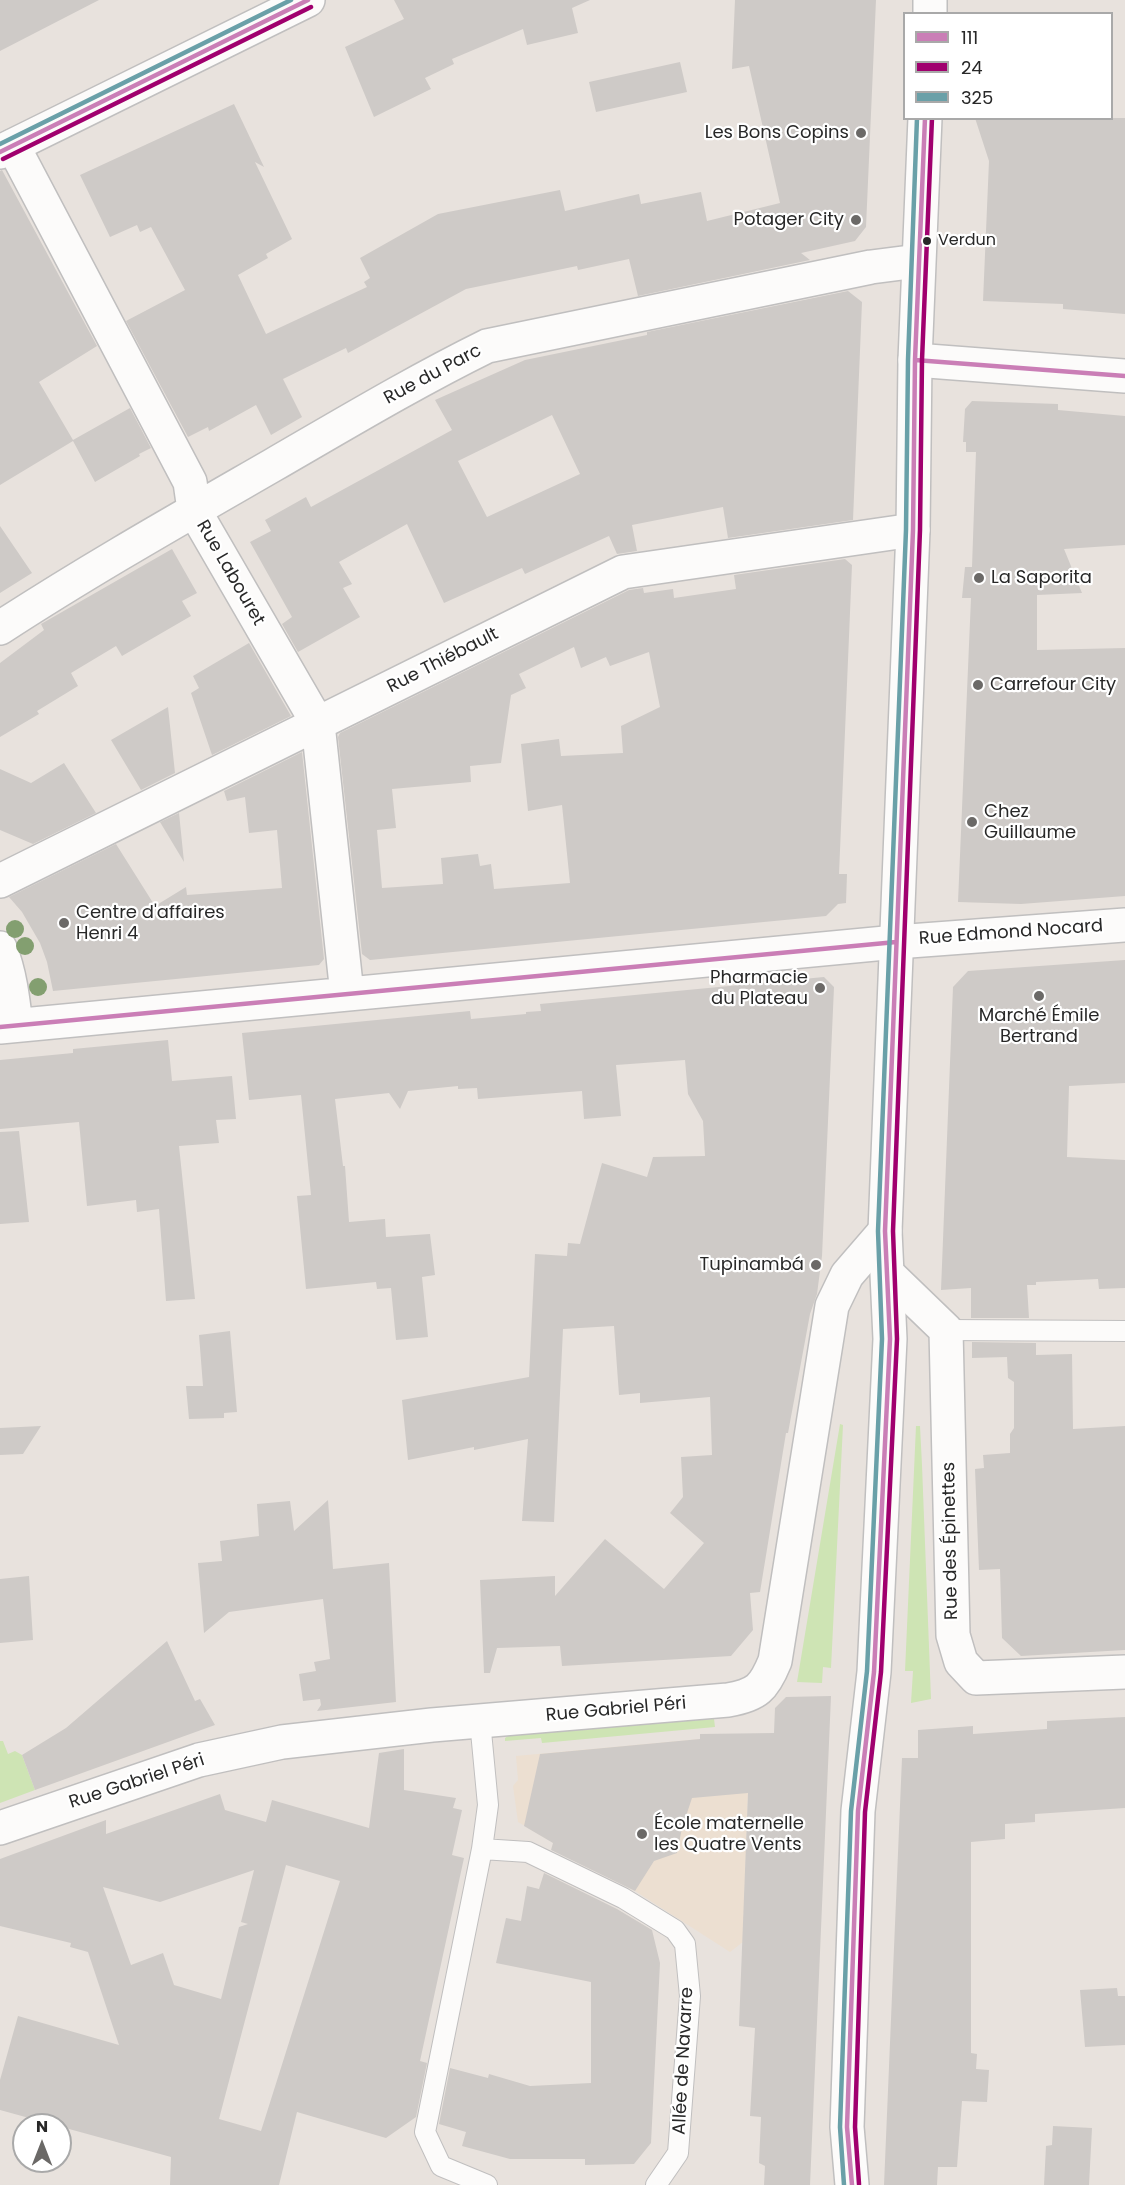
<!DOCTYPE html>
<html>
<head>
<meta charset="utf-8">
<style>
	body { margin:0 }
	#map { position:relative; width:1125px; height:2185px; overflow:hidden; background:#e8e2dd; font-family:Poppins,sans-serif }
	canvas { display:block }
	.legend { position:absolute; left:903px; top:12px; width:210px; height:108px; box-sizing:border-box; background:#fff; border:2px solid #a9a9a9; margin:0; padding:8px 10px; list-style:none; font-size:18px; color:#282828 }
	.legend li { display:flex; align-items:center; gap:12px; height:30px }
	.legend b { width:30px; border:2px solid #a9a9a9 }
	.north { position:absolute; left:12px; top:2113px; width:60px; height:60px; box-sizing:border-box; background:#fff; border:2px solid #a9a9a9; border-radius:50%; rotate:0deg; font-size:16px; font-weight:700; line-height:24px; text-align:center; color:#282828 }
	.north::after { content:''; display:block; margin:auto; width:21px; height:27px; background:#6b6967; clip-path:polygon(50% 0,100% 100%,50% 72%,0 100%) }
</style>
</head>
<body>
<div id="map">
<canvas width="1125" height="2185"></canvas>
<ul class="legend">
<li><b style="height:8px;background:#ca7eb6"></b>111</li>
<li><b style="height:8px;background:#a0006e"></b>24</li>
<li><b style="height:8px;background:#6aa0a8"></b>325</li>
</ul>
<div class="north">N</div>
</div>
<script>
const c = document.querySelector('canvas').getContext('2d');
c.lineJoin = 'round';
function paint(path, color) {
  c.fillStyle = color;
  c.fill(path, 'evenodd');
}
function strokePath(path, color, width, dash) {
  c.strokeStyle = color;
  c.lineWidth = width;
  c.lineCap = dash ? 'butt' : 'round';
  c.setLineDash(dash || []);
  c.stroke(path);
}
function label(font, color, halo, rows, align = 'center') {
  c.font = font + ' Poppins,sans-serif';
  c.lineWidth = 4.5;
  c.setLineDash([]);
  c.textBaseline = 'middle';
  c.strokeStyle = halo;
  c.fillStyle = color;
  for (const [text, x, y, turn = 0] of rows) {
    c.save();
    c.translate(x, y);
    c.rotate((+turn || 0) * Math.PI / 180);
    c.textAlign = isNaN(turn) ? turn : align;
    if (halo) c.strokeText(text, 0, 0);
    c.fillText(text, 0, 0);
    c.restore();
  }
}
paint(new Path2D(`
	M728 1734 743 1793H748L743 1942 730 1952 635 1891 518 1822 513 1786 518 1780 516 1756 700 1739Z`), '#ecdfd1');
paint(new Path2D(`
	M840 1424 843 1425 831 1668 823 1667 822 1683 797 1682Z
	M916 1426H920L922 1465 931 1699 911 1703 913 1671H905Z
	M714 1719 715 1727 542 1743 541 1738 505 1741V1738L514 1732Z
	M0 1741H3L8 1754 15 1751 22 1755 35 1790 0 1803Z`), '#cee4b4');
paint(new Path2D(`
	M0 0H99L0 51Z
	M394 0H590L572 8 578 33 527 45 523 29 452 59 454 64 425 78 431 89 374 117 345 47 404 19Z
	M735 0H876L866 227 855 241 801 253 810 260 638 296 629 259 578 270 577 266 466 289 348 353 346 348 283 379 302 417 271 435 256 405 209 431 208 427 188 437 126 321 185 290 151 227 140 232 137 225 110 237 80 175 234 104 264 167 255 162 292 239 266 254 268 258 238 275 266 334 367 287 364 282 370 278 360 258 438 214 560 190 565 211 639 194 641 204 701 192 707 221 780 203 749 66 732 69Z
	M680 62 687 92 596 112 589 82Z
	M975 118H1125V314L1063 309V304L983 301 989 161Z
	M2 170 97 346 39 382 73 440 130 408 151 448 139 454 140 456 95 482 73 441 0 485V171Z
	M848 291 862 302 853 520 728 538 723 507 632 525 637 551 617 554 609 536 525 574 522 568 444 603 407 524 339 562 352 584 343 588 360 617 298 652 282 624 292 617 250 542 271 531 265 520 306 497 311 507 452 430 435 400 525 360 647 335V332ZM552 415 580 474 487 517 458 461Z
	M972 401 1058 404V410L1125 416V545L1064 549 1082 593 1037 595V650L1125 648V896L1021 904 958 902 971 598H962L965 567H972L976 452H966V442H963L965 409Z
	M0 526 32 573 0 593Z
	M172 549 197 593 182 601 191 616 122 656 116 646 71 673 78 686 37 711 39 714 0 737V663L44 630 41 624Z
	M845 559 852 565 839 874H847L846 903 838 904 826 916 370 960 362 954 338 737 340 733 629 590 643 588 644 593 673 589 674 598 736 589 734 575ZM574 647 581 668 606 657 610 666 649 652 660 707 621 726 623 753 561 756 559 739 521 744 528 811 562 805 570 883 494 889 491 864 480 866 478 854 441 858 443 884 382 888 377 830 396 828 392 789 471 782 470 766 501 763 511 695 526 688 519 674Z
	M249 643 291 716 212 755 191 693 199 688 193 676Z
	M168 707 175 773 141 790 111 740Z
	M302 752 324 959 319 965 53 991 47 962 40 943 22 912 9 897 116 844 155 906 186 887 187 895 282 888 277 830 249 833 245 797 227 801 224 791Z
	M64 763 96 813 33 844 0 830V769L31 783Z
	M179 813 184 862 160 822Z
	M1125 960V1083L1069 1086 1067 1157 1125 1160V1288L1099 1289 1098 1279 1036 1282V1285H1027L1029 1318H971V1288L941 1290 953 987 968 971Z
	M824 977 834 987 822 1256 817 1294 810 1314 788 1433H786L760 1592 750 1593 753 1630 731 1656 562 1666 560 1646 497 1648 490 1673H484L480 1580 555 1576V1596L605 1539 664 1589 704 1543 670 1513 683 1497 681 1457 712 1455 710 1397 640 1403V1393L619 1395 614 1326 563 1329 554 1522 522 1521 528 1439 474 1450V1447L408 1460 402 1400 529 1377 535 1254 567 1256 568 1243 580 1244 602 1163 647 1177 653 1157 705 1156 703 1121 688 1094 685 1060 616 1065 621 1116 584 1119 582 1091 478 1099 477 1088 458 1089V1086L408 1091 400 1109 389 1093 335 1099 343 1166H345L349 1222 385 1219 386 1237 430 1234 435 1275 422 1277 428 1337 396 1340 391 1288 377 1289 376 1282 306 1289 297 1196 311 1195 301 1095 249 1100 242 1033 470 1011 471 1019 526 1014V1012L541 1011 540 1004Z
	M168 1040 172 1081 232 1076 236 1119 216 1120 219 1143 179 1146 195 1299 166 1301 159 1209 137 1212 136 1200 87 1206 79 1122 0 1129V1060L73 1053V1049Z
	M19 1131 29 1222 0 1224V1132Z
	M230 1331 237 1412 224 1413V1418L189 1419 186 1386H203L199 1335Z
	M972 1342 1036 1343V1355L1072 1354 1073 1429 1125 1426V1650L1021 1656 1002 1638 1000 1569 979 1570 975 1469 984 1468 983 1455 1010 1453V1434L1014 1428V1382L1008 1378 1007 1357 972 1358Z
	M41 1426 23 1454 0 1455V1428Z
	M328 1500 333 1569 389 1563 396 1702 317 1711 321 1705 320 1699 303 1701 299 1674 316 1671 314 1662 330 1659 323 1599 229 1612 204 1633 198 1563 222 1561 220 1541 259 1536 257 1504 290 1501 294 1531Z
	M29 1576 33 1640 0 1643V1579Z
	M167 1641 195 1701 200 1699 215 1725 35 1790 22 1755 66 1728Z
	M831 1696 810 2185H764L765 2166 759 2163 761 2117 750 2116 755 2028 739 2026 748 1793 692 1798 682 1828 677 1853 654 1861 635 1891 551 1850 553 1843 524 1826 540 1754 700 1739V1734L774 1733 775 1708 786 1697Z
	M1125 1717V1808L1035 1814V1822L1005 1824V1839L971 1842V2053L977 2054 976 2069 989 2070 987 2102 962 2101 957 2167H938L937 2185H884L902 1758H918V1730L973 1726V1734L1047 1729V1721Z
	M404 1749V1790L456 1798 453 1808 462 1810 452 1855 464 1858 420 2061 427 2063 416 2117 386 2138 297 2112 279 2185H170L171 2157 0 2110V2080L18 2016 119 2045 88 1952 70 1947 71 1943 0 1926V1859L106 1820V1834L220 1794 225 1810 266 1822 272 1800 369 1828 379 1753ZM286 1865 340 1881 261 2131 219 2119ZM254 1870 241 1922 248 1924 239 1927 221 1999 174 1985 163 1953 131 1965 103 1887 160 1902Z
	M544 1873 617 1909 652 1930 660 1963 651 2143 634 2164 585 2165V2159H510L462 2146 466 2132 439 2124 450 2068 488 2078 489 2074 530 2086 591 2083V1982L496 1963 506 1918 521 1921 527 1886 539 1889Z
	M1117 1988 1118 1996H1125V2045L1085 2047 1080 1990Z
	M1053 2126 1092 2128 1089 2185H1044L1046 2146 1052 2145Z`), '#cecac7');
const service = new Path2D(`
	M946 1330 1125 1331
	M480 1721 488 1805 482 1849 425 2132 441 2166 487 2185
	M482 1849 528 1852 623 1898 675 1930 685 1944 690 1996 678 2153 656 2185`);
const minor = new Path2D(`
	M13 146 190 482 194 510 318 724 347 994
	M915 360 1125 376
	M0 628C89 570 181 518 273 465 344 424 414 382 487 346L871 267 918 261
	M0 881 623 572 913 530
	M0 948C10 973 13 999 16 1025
	M0 1027 896 942 1125 925
	M888 1274 946 1330 953 1635 961 1662 976 1678 1125 1672
	M0 1828 199 1760 282 1742 432 1725 728 1700C757 1695 764 1688 775 1661L832 1306 847 1275 885 1231`);
const secondary = new Path2D(`
	M930 14V0
	M0 152 308 0
	M852 2185 847 2127 858 1811 874 1672 890 1339 885 1231 913 530 915 360 925 118`);
strokePath(service, '#c0bfbf', 22);
strokePath(minor, '#c0bfbf', 36);
strokePath(secondary, '#c0bfbf', 36);
strokePath(service, '#fcfbfa', 20);
strokePath(minor, '#fcfbfa', 33);
strokePath(secondary, '#fcfbfa', 33);
strokePath(new Path2D(`
	M0 152 308 0
	M915 360 1125 376
	M0 1027 896 942
	M852 2185 847 2127 858 1811 874 1672 890 1339 885 1231 913 530 915 360 925 118`), '#ca7eb6', 4.5);
strokePath(new Path2D(`
	M3 159 311 7
	M859 2184 855 2127 865 1812 881 1672 897 1339 893 1231 920 530 922 360 932 118`), '#a0006e', 4.5);
strokePath(new Path2D(`
	M0 144 291 0
	M844 2185 840 2127 851 1811 867 1671 882 1339 878 1231 906 530 908 360 917 118`), '#6aa0a8', 4.5);
c.fillStyle = '#839f70';
for (const [x, y] of [
	[15,929],
	[25,946],
	[38,987]
]) {
  c.beginPath();
  c.arc(x, y, 9, 0, 2 * Math.PI);
  c.fill();
}
for (const [x, y, r, color] of [
	[861,133,6,"#6b6967"],
	[856,220,6,"#6b6967"],
	[927,241,5,"#282828"],
	[979,578,6,"#6b6967"],
	[978,685,6,"#6b6967"],
	[972,822,6,"#6b6967"],
	[64,923,6,"#6b6967"],
	[820,988,6,"#6b6967"],
	[1039,996,6,"#6b6967"],
	[816,1265,6,"#6b6967"],
	[642,1834,6,"#6b6967"]
]) {
  const dot = new Path2D();
  dot.arc(x, y, r, 0, 2 * Math.PI);
  c.fillStyle = color;
  c.fill(dot);
  strokePath(dot, '#fff', 2);
}
label('16px', '#282828', '#fff', [
	["Verdun",938,241]
], 'left');
label('18px', '#282828', '#fff', [
	["Les Bons Copins",849,133,"right"],
	["Potager City",844,220,"right"],
	["La Saporita",991,578],
	["Carrefour City",990,685],
	["Chez",984,812],
	["Guillaume",984,833],
	["Centre d'affaires",76,913],
	["Henri 4",76,934],
	["Pharmacie",808,978,"right"],
	["du Plateau",808,999,"right"],
	["Marché Émile",1039,1016,"center"],
	["Bertrand",1039,1037,"center"],
	["Tupinambá",804,1265,"right"],
	["École maternelle",654,1824],
	["les Quatre Vents",654,1845]
], 'left');
label('18px', '#282828', '#fff', [
	["Rue du Parc",433,375,-28],
	["Rue Labouret",230,573,60],
	["Rue Thiébault",443,661,-27],
	["Rue Edmond Nocard",1011,933,-4],
	["Rue des Épinettes",951,1541,-91],
	["Rue Gabriel Péri",616,1710,-5],
	["Rue Gabriel Péri",137,1782,-18],
	["Allée de Navarre",684,2061,-87]
]);
</script>
</body>
</html>
